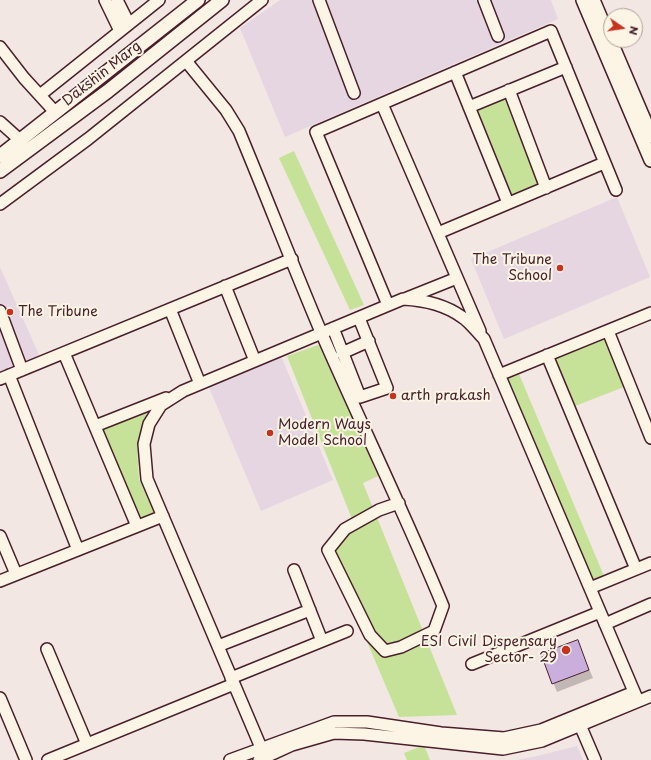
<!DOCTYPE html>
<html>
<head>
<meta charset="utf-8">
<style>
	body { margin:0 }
	#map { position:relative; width:651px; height:760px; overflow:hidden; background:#f2e7e3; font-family:"Playpen Sans",sans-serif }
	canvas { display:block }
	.north { position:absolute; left:603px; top:8px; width:40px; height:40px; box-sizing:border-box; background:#fcf5e5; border:1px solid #b59f9b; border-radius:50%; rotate:103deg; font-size:11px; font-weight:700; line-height:16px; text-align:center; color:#4a1f2b }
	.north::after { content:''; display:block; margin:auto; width:14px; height:18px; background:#c8321e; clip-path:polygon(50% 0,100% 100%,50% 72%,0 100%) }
</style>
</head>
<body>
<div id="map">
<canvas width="651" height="760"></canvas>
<div class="north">N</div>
</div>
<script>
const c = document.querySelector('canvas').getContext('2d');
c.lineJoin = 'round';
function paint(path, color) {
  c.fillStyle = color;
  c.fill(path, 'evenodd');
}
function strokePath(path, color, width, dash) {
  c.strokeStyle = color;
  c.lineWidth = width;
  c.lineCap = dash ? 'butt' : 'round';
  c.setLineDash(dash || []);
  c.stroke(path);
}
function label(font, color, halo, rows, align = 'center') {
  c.font = font + ' "Playpen Sans",sans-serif';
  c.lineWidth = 4;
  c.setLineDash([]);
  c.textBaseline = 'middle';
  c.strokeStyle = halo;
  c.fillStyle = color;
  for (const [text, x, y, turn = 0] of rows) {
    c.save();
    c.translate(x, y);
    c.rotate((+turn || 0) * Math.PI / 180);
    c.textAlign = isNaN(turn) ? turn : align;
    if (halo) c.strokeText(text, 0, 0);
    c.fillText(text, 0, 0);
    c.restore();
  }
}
paint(new Path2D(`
	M280 0H551L558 19 285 137 240 28Z
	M617 197 650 277 504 339 471 259Z
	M0 267 40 357 0 373Z
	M281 356 333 480 261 511 208 385Z
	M577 746 583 760H517L533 757Z`), '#e6d6e1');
paint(new Path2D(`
	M506 99 539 184 512 195 478 110Z
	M294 151 364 305 350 310 279 158Z
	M605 338 624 387 575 406 555 357Z
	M335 339 387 472 363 483 457 715 399 717 328 550 352 519 287 356Z
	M519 374 604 576 593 580 508 378Z
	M149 409 142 423 137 446 139 479 155 514 140 521 102 428Z
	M424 745 430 760H407L404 753Z`), '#c6e299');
paint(new Path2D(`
	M577 641 593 678 557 692 542 655Z`), '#0003');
const building = new Path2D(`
	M578 640 589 670 552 684 541 654Z`);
paint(building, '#caafdd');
strokePath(building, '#4a1f2b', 1);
const minor = new Path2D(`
	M105 0 120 31
	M117 0 129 24
	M319 0 354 93
	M484 0 498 36
	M0 47 24 78 55 112
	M186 61 226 110 239 131C267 198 293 266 321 332 361 424 405 514 443 606L434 631 401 647 385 651 370 635 328 550 345 529 379 510 399 503
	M455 72 508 203
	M509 90 546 188
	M40 95 159 0
	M382 104 480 331
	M469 107 566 67
	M0 122 20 140
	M0 204 88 139 262 0
	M438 233 604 163
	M225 286 255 361
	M407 298 457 278
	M388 305 316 132 551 31 616 190
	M170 309 200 384
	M0 311 22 370
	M333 328 360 397 387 388 359 318
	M608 331 651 438
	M64 353 137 526
	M342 353 369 341
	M547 355 636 569
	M9 375 78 550
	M499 375 651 313
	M0 379 292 259
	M95 426 166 398
	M0 536 16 574
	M294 570 322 641
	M0 581 163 516
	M590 588 651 563
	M605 624 651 604
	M218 646 310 610
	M47 649 87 744
	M472 664 600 612
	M231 678 347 631
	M0 698 26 760
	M577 718 595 760
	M265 757 147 479 144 444 149 424 161 405 183 391 403 299C424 300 444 304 462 317 470 322 477 332 484 339L638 701
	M48 760 234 684
	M230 760 334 722H367L441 733 504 738 541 730 634 692
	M259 760 292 745 334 733 364 734 503 749 542 741 651 696`);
const major = new Path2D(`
	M583 0 651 160
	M593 0 651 136
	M0 156 198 0
	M0 171 108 91 222 0`);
strokePath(minor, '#4a1f2b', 14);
strokePath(major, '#4a1f2b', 16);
strokePath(minor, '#fcf5e5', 11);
strokePath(major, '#fcf5e5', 13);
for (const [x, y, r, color] of [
	[560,268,4,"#c8321e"],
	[10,312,4,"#c8321e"],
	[393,396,4,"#c8321e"],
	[270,433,4,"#c8321e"],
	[566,650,5,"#c8321e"]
]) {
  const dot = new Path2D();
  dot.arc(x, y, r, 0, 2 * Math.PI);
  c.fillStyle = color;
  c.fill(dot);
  strokePath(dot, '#fcf5e5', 1.5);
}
label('14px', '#4a1f2b', '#fcf5e5', [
	["Dakshin Marg",102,74,-38]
]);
label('14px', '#4a1f2b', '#fcf5e5', [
	["The Tribune",552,260,"right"],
	["School",552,276,"right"],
	["The Tribune",18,312],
	["arth prakash",401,396],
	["Modern Ways",278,425],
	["Model School",278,441],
	["ESI Civil Dispensary",557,642,"right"],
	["Sector- 29",557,658,"right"]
], 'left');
</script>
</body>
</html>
